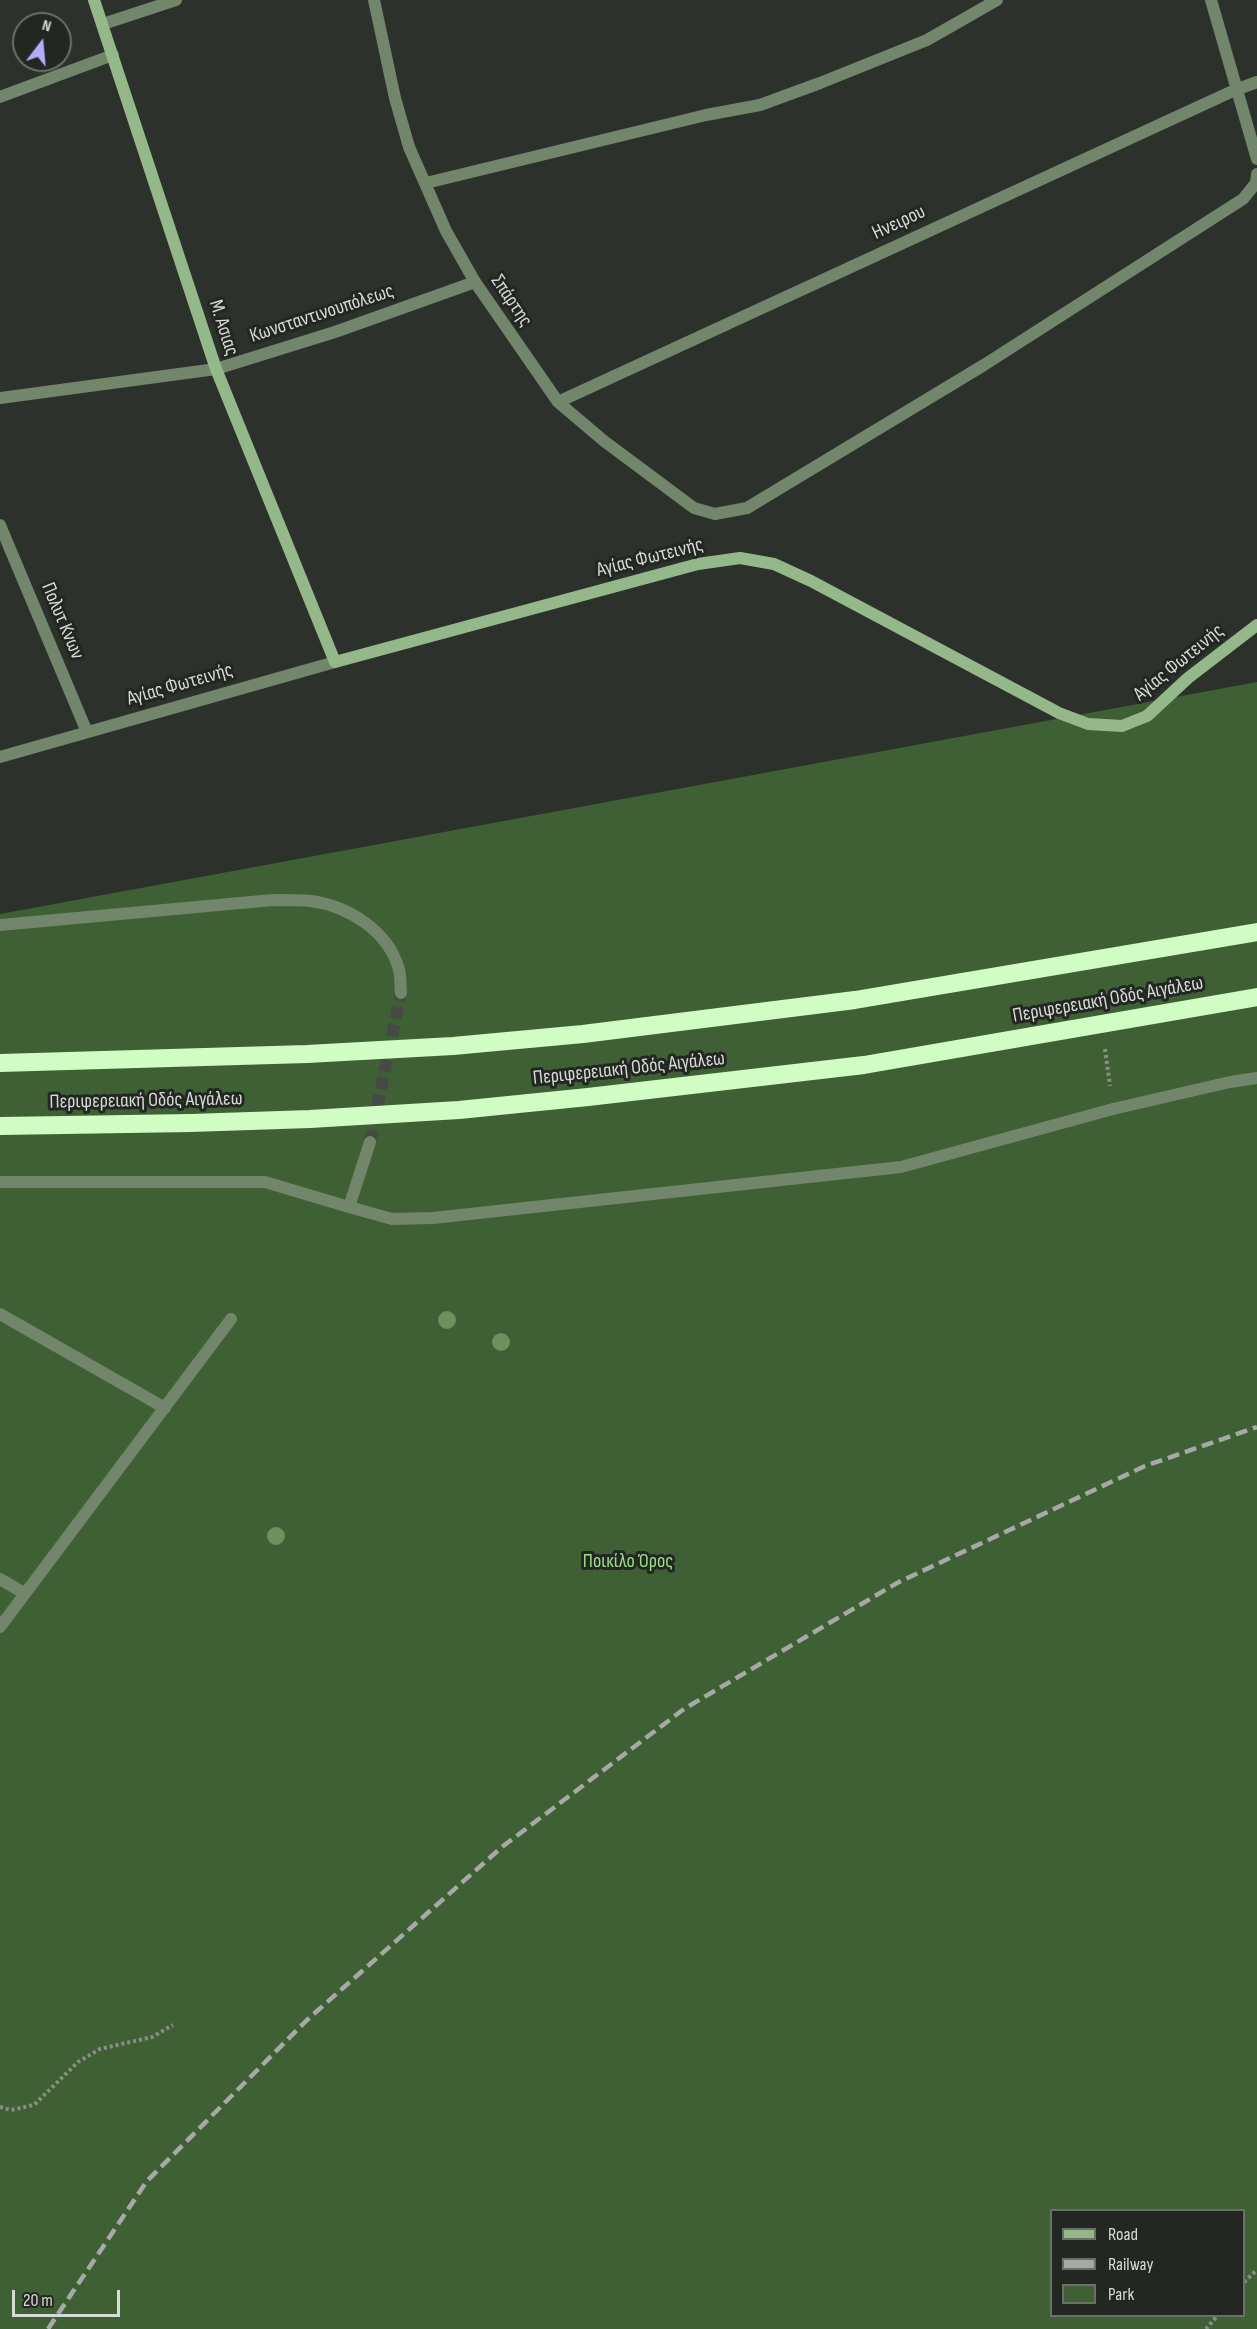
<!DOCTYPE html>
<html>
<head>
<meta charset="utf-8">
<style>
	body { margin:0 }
	#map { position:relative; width:1257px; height:2329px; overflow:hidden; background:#2d312b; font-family:"Sofia Sans Condensed",sans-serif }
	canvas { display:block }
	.legend { position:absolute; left:1050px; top:2209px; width:195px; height:108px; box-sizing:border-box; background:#232722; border:2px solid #6b6f6a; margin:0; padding:8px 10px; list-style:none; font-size:18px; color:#d7dad6 }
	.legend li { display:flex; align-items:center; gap:12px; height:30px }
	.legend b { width:30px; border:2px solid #6b6f6a }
	.north { position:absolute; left:12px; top:12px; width:60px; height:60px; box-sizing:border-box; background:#232722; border:2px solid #6b6f6a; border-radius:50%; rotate:16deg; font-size:16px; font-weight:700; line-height:24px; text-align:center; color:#d7dad6 }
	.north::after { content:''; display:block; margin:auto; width:21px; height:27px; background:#b5acf8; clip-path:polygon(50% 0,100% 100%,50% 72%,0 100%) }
	.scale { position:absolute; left:12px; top:2290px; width:108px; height:27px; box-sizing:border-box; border:3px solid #d7dad6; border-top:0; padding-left:8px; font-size:18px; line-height:21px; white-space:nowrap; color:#d7dad6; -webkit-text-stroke:4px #232722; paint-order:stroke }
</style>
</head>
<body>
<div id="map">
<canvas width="1257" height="2329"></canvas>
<ul class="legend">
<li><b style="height:8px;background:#95b88b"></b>Road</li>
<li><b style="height:8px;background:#a6a9a5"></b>Railway</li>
<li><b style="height:16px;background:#3f6035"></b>Park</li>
</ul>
<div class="north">N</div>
<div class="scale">20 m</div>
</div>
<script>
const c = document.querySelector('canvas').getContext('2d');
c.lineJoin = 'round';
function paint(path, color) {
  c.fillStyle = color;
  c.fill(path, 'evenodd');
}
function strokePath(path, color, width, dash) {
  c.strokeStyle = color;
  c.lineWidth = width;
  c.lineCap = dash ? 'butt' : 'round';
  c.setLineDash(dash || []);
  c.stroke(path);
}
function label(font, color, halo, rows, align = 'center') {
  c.font = font + ' "Sofia Sans Condensed",sans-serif';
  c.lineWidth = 6;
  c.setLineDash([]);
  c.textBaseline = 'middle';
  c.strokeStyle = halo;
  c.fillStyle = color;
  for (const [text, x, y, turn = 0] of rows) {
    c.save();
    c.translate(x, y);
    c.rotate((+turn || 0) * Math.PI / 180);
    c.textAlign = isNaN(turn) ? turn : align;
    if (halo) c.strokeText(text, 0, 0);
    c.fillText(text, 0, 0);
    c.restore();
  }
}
paint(new Path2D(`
	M1257 682V2329H0V914ZM1052 2210H1244V2316H1052Z`), '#3f6035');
strokePath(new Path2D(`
	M370 1142 401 993`), '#464a45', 12, [12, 6]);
strokePath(new Path2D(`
	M1105 1049 1110 1086
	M0 2107 11 2110 34 2105 78 2062 100 2049 152 2037 173 2025
	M1244 2282 1257 2270
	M1206 2329 1217 2316`), '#8a8d88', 4, [3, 3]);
strokePath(new Path2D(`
	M374 0 395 98 409 147 446 231 475 282 558 402 604 441 694 508 715 514 747 508 984 365 1243 199 1256 183 1257 174
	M1211 0 1257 159
	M103 24 176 0
	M0 97 113 55
	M426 183 706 115 760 105 820 83 927 40 997 0
	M0 398 216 369 335 332 475 282
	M558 402 1235 90 1257 82
	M0 525 87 732
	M0 757 335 662
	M0 925 273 900C285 900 298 900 311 901 348 906 389 931 399 970 401 977 400 986 401 993
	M370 1142 349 1207 392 1219 433 1218 901 1167 1113 1109 1230 1082 1257 1078
	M0 1182H265L349 1207
	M0 1314 165 1408
	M0 1579 24 1593
	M0 1627 231 1319`), '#71866b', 12);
strokePath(new Path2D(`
	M94 0 216 369 335 662 698 564 740 558 774 564 811 581 1059 713 1088 724 1122 726 1147 716 1188 678 1257 625`), '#95b88b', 12);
strokePath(new Path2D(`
	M0 1063 307 1054 453 1046 583 1034 855 1000 1257 932
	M0 1126 191 1123 310 1119 459 1110 588 1097 864 1065 1257 997`), '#d1fdc5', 18);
strokePath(new Path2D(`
	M48 2329 147 2181 307 2020 502 1847 684 1709 897 1583 1145 1466 1257 1427`), '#a6a9a5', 4.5, [12, 6]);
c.fillStyle = '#6a915e';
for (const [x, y] of [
	[447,1320],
	[501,1342],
	[276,1536]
]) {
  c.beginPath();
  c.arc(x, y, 9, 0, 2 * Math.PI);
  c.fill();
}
label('20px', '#d7dad6', '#232722', [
	["Ηνειρου",899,223,-25],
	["Σπάρτης",511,301,56],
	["Κωνσταντινουπόλεως",322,314,-18],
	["Μ. Ασιας",223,328,72],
	["Αγίας Φωτεινής",650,558,-14],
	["Πολυτ Κνων",62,621,67],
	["Αγίας Φωτεινής",1179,663,-39],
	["Αγίας Φωτεινής",180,685,-16],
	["Περιφερειακή Οδός Αιγάλεω",1108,1000,-10],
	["Περιφερειακή Οδός Αιγάλεω",629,1069,-6],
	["Περιφερειακή Οδός Αιγάλεω",146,1101,-1]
]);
label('20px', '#9be087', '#232722', [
	["Ποικίλο Όρος",628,1562]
]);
</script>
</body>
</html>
